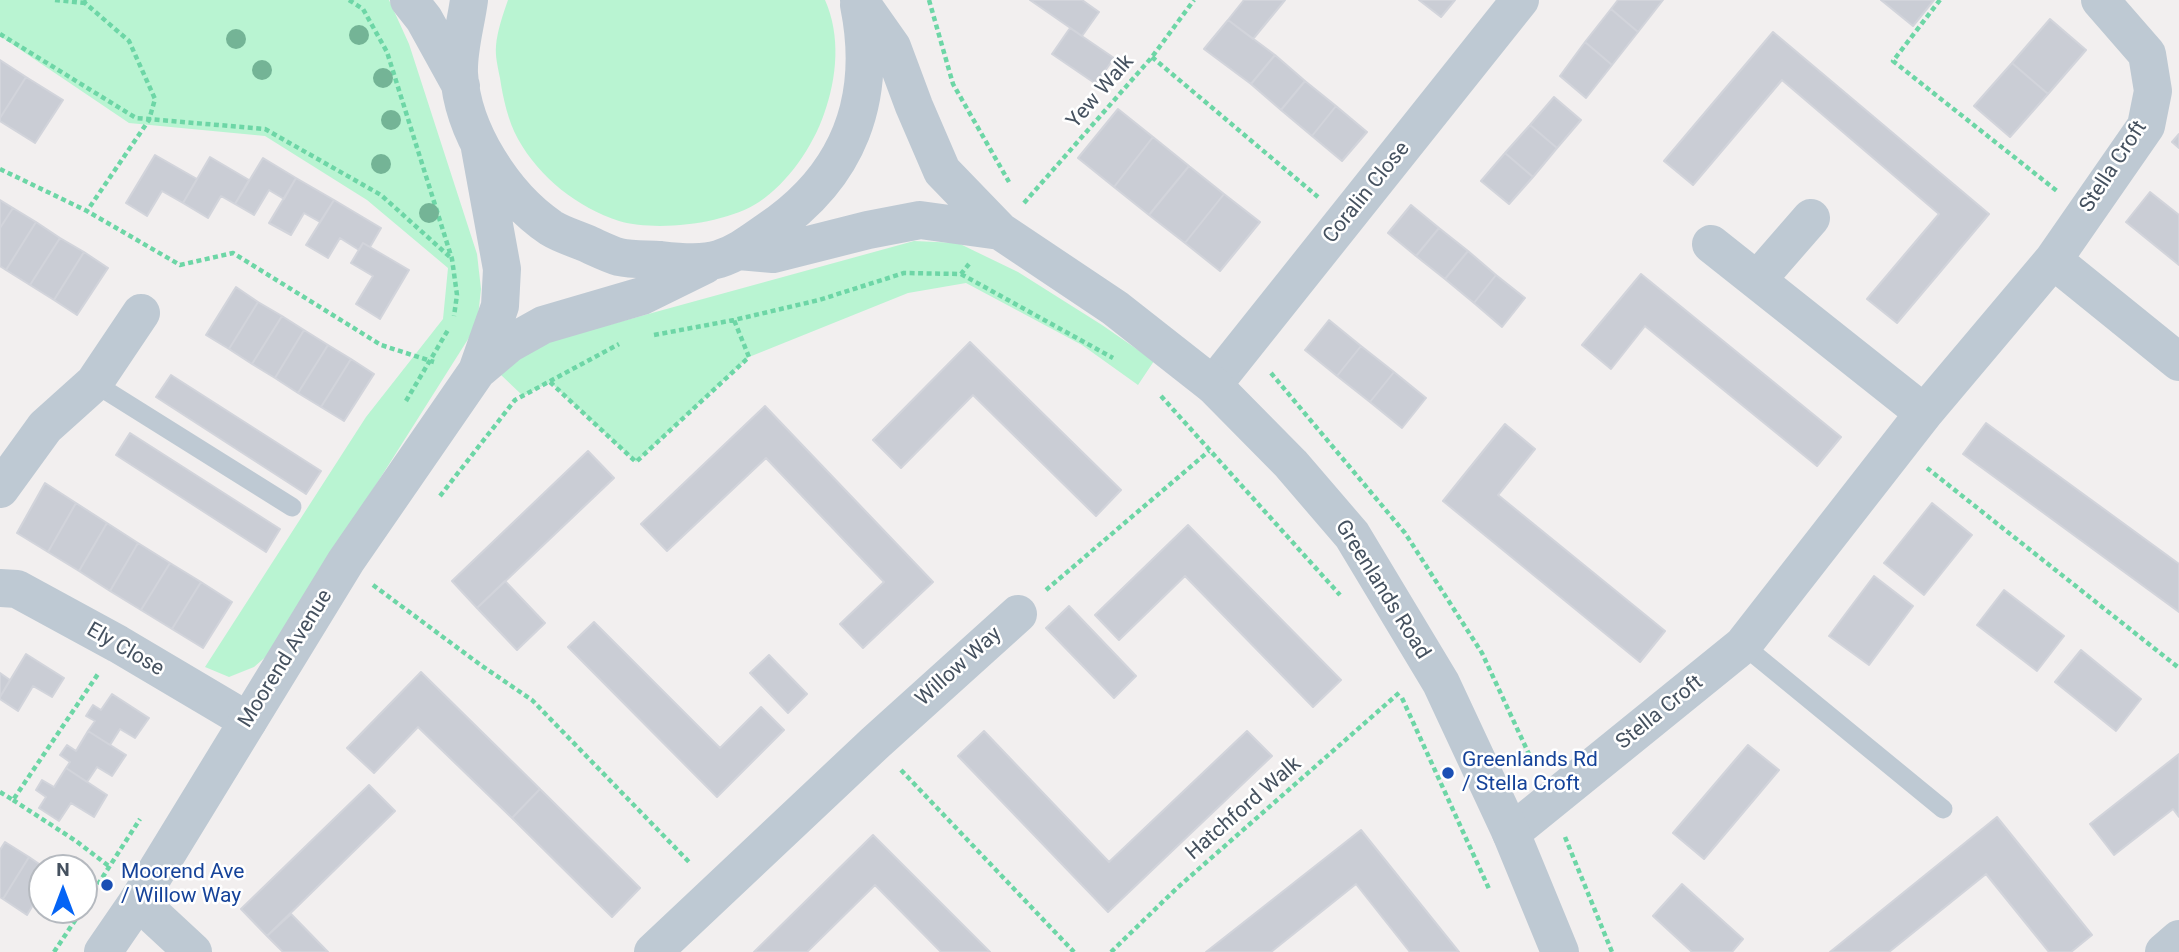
<!DOCTYPE html>
<html>
<head>
<meta charset="utf-8">
<style>
	body { margin:0 }
	#map { position:relative; width:2179px; height:952px; overflow:hidden; background:#f2efef; font-family:Roboto,sans-serif }
	canvas { display:block }
	.north { position:absolute; left:28px; top:854px; width:70px; height:70px; box-sizing:border-box; background:#fff; border:2px solid #b5b9bf; border-radius:50%; rotate:0deg; font-size:19px; font-weight:700; line-height:28px; text-align:center; color:#45515f }
	.north::after { content:''; display:block; margin:auto; width:24px; height:32px; background:#0564f5; clip-path:polygon(50% 0,100% 100%,50% 72%,0 100%) }
</style>
</head>
<body>
<div id="map">
<canvas width="2179" height="952"></canvas>
<div class="north">N</div>
</div>
<script>
const c = document.querySelector('canvas').getContext('2d');
c.lineJoin = 'round';
function paint(path, color) {
  c.fillStyle = color;
  c.fill(path, 'evenodd');
}
function strokePath(path, color, width, dash) {
  c.strokeStyle = color;
  c.lineWidth = width;
  c.lineCap = dash ? 'butt' : 'round';
  c.setLineDash(dash || []);
  c.stroke(path);
}
function label(font, color, halo, rows, align = 'center') {
  c.font = font + ' Roboto,sans-serif';
  c.lineWidth = 5;
  c.setLineDash([]);
  c.textBaseline = 'middle';
  c.strokeStyle = halo;
  c.fillStyle = color;
  for (const [text, x, y, turn = 0] of rows) {
    c.save();
    c.translate(x, y);
    c.rotate((+turn || 0) * Math.PI / 180);
    c.textAlign = isNaN(turn) ? turn : align;
    if (halo) c.strokeText(text, 0, 0);
    c.fillText(text, 0, 0);
    c.restore();
  }
}
paint(new Path2D(`
	M0 0H389L409 44 477 254 481 289 477 325 269 654 254 667 229 677 205 667 366 417 443 319 448 268 367 200 265 136 129 123 0 36Z
	M508 0H825C841 36 837 78 824 114 813 146 788 183 759 202 726 224 657 232 619 221 578 208 539 177 518 139 508 121 503 98 500 78 498 68 495 56 496 46 497 32 503 14 508 0Z
	M914 241 958 243 1018 272 1102 325 1154 361 1138 385 1082 345 966 283 908 293 749 357 636 462 550 382 523 396 500 374 526 351 550 341Z`), '#b9f4d2');
const building = new Path2D(`
	M1030 0H1082L1099 12 1082 36Z
	M1244 0H1285L1253 39 1228 20Z
	M1419 0H1455L1441 17Z
	M1618 0H1663L1638 32 1611 9Z
	M1881 0H1934L1913 26Z
	M1611 9 1638 32 1612 65 1585 42Z
	M2050 19 2086 50 2048 94 2012 63Z
	M1228 20 1275 55 1251 84 1204 49Z
	M1070 28 1114 58 1096 84 1052 54Z
	M1773 32 1989 214 1897 323 1867 299 1939 214 1782 80 1693 185 1664 161Z
	M1585 42 1612 65 1586 98 1560 76Z
	M1275 55 1305 81 1281 110 1251 84Z
	M0 60 26 77 0 118Z
	M2012 63 2048 94 2010 137 1974 106Z
	M26 77 63 100 35 143 0 121V118Z
	M1305 81 1336 106 1312 136 1281 110Z
	M1554 97 1581 120 1557 148 1530 125Z
	M1336 106 1367 132 1342 161 1312 136Z
	M1118 109 1153 137 1114 187 1078 158Z
	M1530 125 1557 148 1533 177 1505 153Z
	M2179 134V148L2172 142Z
	M1153 137 1189 166 1149 215 1114 187Z
	M1505 153 1533 177 1509 204 1481 181Z
	M155 155 197 179 183 203 162 191 147 216 126 203Z
	M210 157 249 180 235 204 221 196 208 218 183 203Z
	M263 158 296 178 284 199 269 190 254 215 235 204Z
	M1189 166 1224 194 1185 243 1149 215Z
	M296 178 334 200 320 222 304 213 291 235 269 223Z
	M2150 192 2179 215V265L2126 222Z
	M1224 194 1260 222 1220 271 1185 243Z
	M0 200 13 208 0 228Z
	M334 200 381 228 370 247 363 243 359 250 340 238 328 258 306 245Z
	M1411 205 1439 228 1416 256 1388 233Z
	M13 208 36 222 6 270 0 266V228Z
	M36 222 60 238 30 285 6 270Z
	M1439 228 1468 251 1445 279 1416 256Z
	M60 238 84 252 54 300 30 285Z
	M363 243 409 270 380 319 356 304 373 276 351 263Z
	M1468 251 1496 275 1474 303 1445 279Z
	M84 252 108 268 77 315 54 300Z
	M1641 274 1841 437 1817 466 1645 326 1611 369 1582 345Z
	M1496 275 1525 298 1502 327 1474 303Z
	M236 287 258 302 229 349 206 335Z
	M258 302 282 316 252 364 229 349Z
	M282 316 304 330 275 378 252 364Z
	M1329 320 1361 346 1337 376 1305 350Z
	M304 330 328 345 298 393 275 378Z
	M970 342 1121 490 1096 516 973 395 901 468 873 440Z
	M328 345 351 359 321 407 298 393Z
	M1361 346 1394 372 1370 402 1337 376Z
	M351 359 374 374 344 421 321 407Z
	M1394 372 1426 398 1402 428 1370 402Z
	M171 375 321 471 306 494 156 397Z
	M765 406 933 582 863 648 840 624 884 582 766 458 667 551 641 524Z
	M1986 423 2179 564V612L1963 454Z
	M1505 424 1535 449 1498 495 1665 631 1640 662 1443 501Z
	M130 433 280 529 266 552 116 455Z
	M588 451 614 478 477 608 452 581Z
	M45 483 76 503 48 552 17 533Z
	M76 503 107 523 79 571 48 552Z
	M1932 503 1972 535 1924 595 1884 563Z
	M107 523 138 543 110 591 79 571Z
	M1188 525 1341 680 1313 707 1185 576 1119 640 1095 615Z
	M138 543 170 563 141 610 110 591Z
	M170 563 201 582 172 629 141 610Z
	M1874 576 1913 606 1869 665 1829 636Z
	M505 581 545 623 517 650 477 608Z
	M201 582 232 602 203 648 172 629Z
	M2004 590 2064 636 2037 671 1977 625Z
	M1069 606 1136 676 1114 698 1046 628Z
	M594 622 720 748 761 707 784 730 717 797 568 647Z
	M2081 650 2141 699 2116 731 2055 682Z
	M26 654 64 678 52 697 33 686 18 711 0 699V697Z
	M769 655 807 694 788 713 750 673Z
	M421 672 540 789 512 818 418 727 374 773 347 748Z
	M0 673 10 680 0 697Z
	M112 694 149 718 135 738 120 729 110 745 88 731 95 721 86 716 93 705 101 710Z
	M88 731 126 755 112 776 97 767 87 782 66 768 70 762 60 755 67 745 76 751Z
	M984 731 1109 862 1247 731 1272 756 1108 912 958 756Z
	M1748 745 1779 770 1704 859 1673 833Z
	M2179 754V817L2173 809 2114 855 2090 824Z
	M66 768 107 795 94 817 71 803 59 821 39 808 46 797 36 790 42 780 54 787Z
	M369 785 395 811 267 936 241 909Z
	M540 789 640 888 612 917 512 818Z
	M1997 817 2092 935 2071 952H2049L1986 874 1889 952H1830Z
	M1361 830 1459 952H1410L1356 884 1271 952H1206Z
	M873 835 990 952H941L875 885 807 952H754Z
	M5 842 29 857 3 899 0 897V850Z
	M29 857 45 868H42V890L27 915 3 899Z
	M1682 884 1743 939 1732 952H1692L1653 916Z
	M291 914 328 952H283L267 936Z`);
paint(building, '#cacdd5');
strokePath(building, '#d2d4db', 2);
strokePath(new Path2D(`
	M55 0 85 3
	M84 0 85 3 129 41 155 99 149 120 87 211
	M349 0 363 9 387 52 452 259 457 295 454 316
	M929 0 953 84 1009 182
	M1940 0 1893 61 2057 191
	M0 34 136 118 265 129 381 195 451 258
	M1152 57 1318 197
	M0 169 87 211 180 265 233 253 381 345 434 362
	M1024 203 1152 57 1194 0
	M961 274 1113 358
	M654 335 734 320 819 300 904 273 961 274 969 264
	M1271 373 1405 533 1482 653 1534 765
	M550 382 636 462 749 357 734 320
	M1161 396 1340 595
	M406 401 448 330
	M1927 468 2179 668
	M440 496 515 400 619 344
	M373 585 482 666 532 700 691 864
	M1046 590 1209 451
	M1402 698 1490 891
	M901 770 1074 952
	M0 792 13 800 98 674
	M13 800 76 841 110 867
	M1565 837 1612 952
	M84 906 140 819
	M54 952 82 910
	M1111 952 1177 888 1400 692`), '#6dd6a6', 4.5, [5, 3.5]);
strokePath(new Path2D(`
	M94 383 292 507
	M1743 645 1943 809`), '#bec9d3', 19);
strokePath(new Path2D(`
	M1711 244 1924 413
	M2053 260 2179 362
	M1757 280 1811 218
	M1213 385 1520 0
	M0 489 45 427 94 383 141 313
	M0 588 17 589 118 644 248 721
	M1511 833 1743 645 1924 413 2053 260 2146 126 2153 91 2147 54 2100 0
	M138 901 193 952
	M653 952 875 743 1018 614
	M2164 952 2179 939`), '#bec9d3', 38);
strokePath(new Path2D(`
	M409 0 424 19 461 86
	M469 0C466 23 458 50 459 73 462 131 504 196 551 228 562 235 577 239 590 245 599 249 609 254 619 257 632 260 647 259 661 260 678 262 703 264 719 259 738 253 753 241 769 230 849 176 878 99 859 5
	M859 0 892 47 914 106 942 171 1000 231 1115 308 1213 385 1291 464 1352 535 1441 683 1511 833 1560 952
	M739 251 773 254 868 230 920 220 1000 231
	M477 371 509 344 543 325 642 296 705 265
	M103 952 138 901 346 561 477 371 500 306 502 269 480 148`), '#bec9d3', 38);
c.fillStyle = '#74b496';
for (const [x, y] of [
	[359,35],
	[236,39],
	[262,70],
	[383,78],
	[391,120],
	[381,164],
	[429,213]
]) {
  c.beginPath();
  c.arc(x, y, 10, 0, 2 * Math.PI);
  c.fill();
}
for (const [x, y, r, color] of [
	[1448,773,7,"#1a4fb4"],
	[107,885,7,"#1a4fb4"]
]) {
  const dot = new Path2D();
  dot.arc(x, y, r, 0, 2 * Math.PI);
  c.fillStyle = color;
  c.fill(dot);
  strokePath(dot, '#fff', 2.5);
}
label('21px', '#45515f', '#fff', [
	["Yew Walk",1101,92,-49],
	["Stella Croft",2114,167,-57],
	["Coralin Close",1367,193,-51],
	["Greenlands Road",1382,590,58],
	["Ely Close",125,650,30],
	["Moorend Avenue",286,659,-58],
	["Willow Way",959,667,-42],
	["Stella Croft",1660,713,-39],
	["Hatchford Walk",1244,809,-41]
]);
label('21px', '#164399', '#fff', [
	["Greenlands Rd",1462,761],
	["/ Stella Croft",1462,785],
	["Moorend Ave",121,873],
	["/ Willow Way",121,897]
], 'left');
</script>
</body>
</html>
